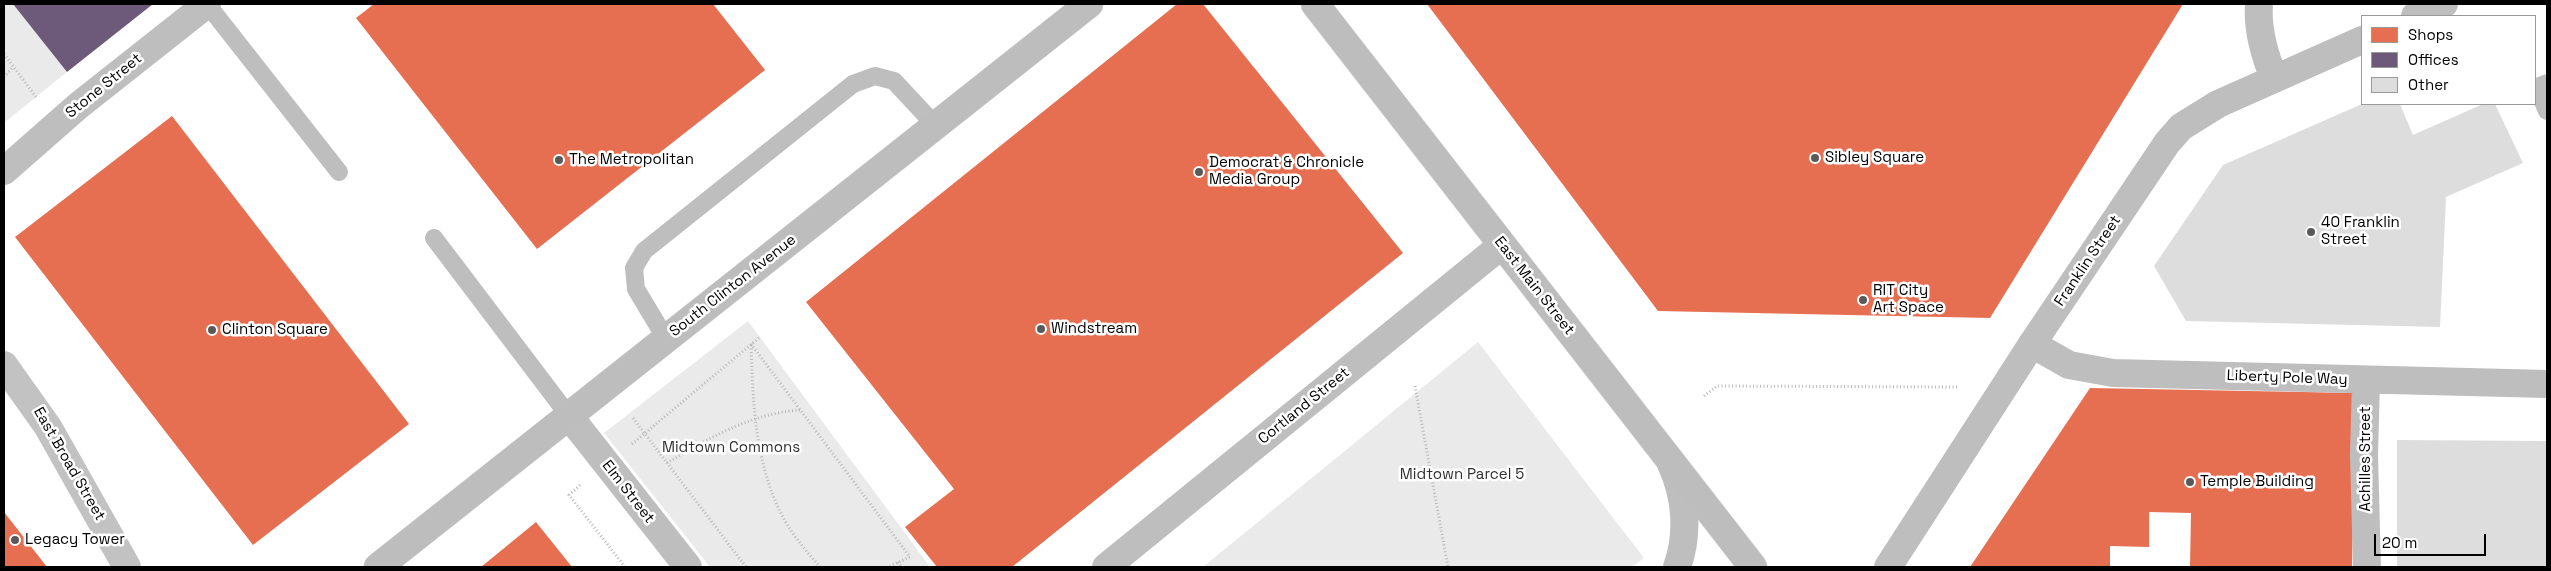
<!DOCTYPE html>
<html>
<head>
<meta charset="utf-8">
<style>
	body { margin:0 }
	#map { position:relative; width:2551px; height:571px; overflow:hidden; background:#fff; font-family:"Space Grotesk",sans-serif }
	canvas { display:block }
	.frame { position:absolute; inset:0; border:5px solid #000; pointer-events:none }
	.legend { position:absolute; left:2361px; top:15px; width:175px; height:90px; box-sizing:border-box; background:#fff; border:1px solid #999; margin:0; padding:6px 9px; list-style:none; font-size:15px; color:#000 }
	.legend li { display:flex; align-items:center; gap:10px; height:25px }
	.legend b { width:25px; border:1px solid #999 }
	.scale { position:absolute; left:2374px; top:534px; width:112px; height:22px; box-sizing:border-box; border:2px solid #000; border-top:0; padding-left:6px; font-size:15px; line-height:18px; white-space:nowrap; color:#000; -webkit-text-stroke:4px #fff; paint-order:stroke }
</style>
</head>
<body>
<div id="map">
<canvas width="2551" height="571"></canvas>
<div class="frame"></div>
<ul class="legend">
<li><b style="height:14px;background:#e76f51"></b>Shops</li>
<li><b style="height:14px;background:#6d597a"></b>Offices</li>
<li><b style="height:14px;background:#ddd"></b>Other</li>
</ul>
<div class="scale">20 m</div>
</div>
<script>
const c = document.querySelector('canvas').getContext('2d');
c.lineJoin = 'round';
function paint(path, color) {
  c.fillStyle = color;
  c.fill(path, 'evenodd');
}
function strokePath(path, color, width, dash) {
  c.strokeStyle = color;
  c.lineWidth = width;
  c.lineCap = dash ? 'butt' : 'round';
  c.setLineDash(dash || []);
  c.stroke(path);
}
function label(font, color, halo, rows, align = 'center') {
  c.font = font + ' "Space Grotesk",sans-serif';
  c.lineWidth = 5;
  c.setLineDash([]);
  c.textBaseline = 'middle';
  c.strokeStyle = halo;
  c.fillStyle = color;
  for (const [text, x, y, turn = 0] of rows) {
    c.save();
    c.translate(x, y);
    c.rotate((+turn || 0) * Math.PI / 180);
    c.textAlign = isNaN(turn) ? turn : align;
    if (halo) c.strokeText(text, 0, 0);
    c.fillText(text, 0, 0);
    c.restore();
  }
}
paint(new Path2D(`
	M4 4H13L67 72 4 123Z
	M748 321 930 567H710L604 433Z
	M1478 342 1644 558 1632 567H1203Z`), '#eaeaea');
paint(new Path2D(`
	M374 4H713L765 70 537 249 356 18Z
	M1177 4H1203L1403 253 1012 567H937L905 527 954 489 806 302Z
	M1427 4H2183L1990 318 1658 311Z
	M172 116 409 424 253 545 15 237Z
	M2090 388 2355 393 2352 567H2190L2191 513 2149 512V547L2110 546V567H1970Z
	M4 512 47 567H4Z
	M536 522 572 567H481Z`), '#e76f51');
paint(new Path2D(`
	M13 4H153L67 72Z`), '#6d597a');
paint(new Path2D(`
	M2362 104H2400L2413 135 2483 104H2495L2523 163 2446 197 2440 327 2186 321 2154 266 2223 165Z
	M2397 440 2547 441V567H2397Z`), '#ddd');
const primary = new Path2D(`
	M1315 4 1753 567
	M378 567 1089 4`);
strokePath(primary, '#dbdbdb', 29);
strokePath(new Path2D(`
	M4 54 36 97
	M4 77 13 67
	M751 344 910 557 888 567
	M751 345C753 406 755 466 785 521 795 538 808 553 820 567
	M1415 386 1448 567
	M1704 396 1717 386 1957 387
	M633 418 746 567
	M632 444 760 337
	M667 463C707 439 752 413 800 410
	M580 485 569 495 625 567
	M898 562 901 567`), '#b8b8b8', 3, [1, 2.5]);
strokePath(new Path2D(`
	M207 4 339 172
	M2547 83 2537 87 2547 111
	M434 238 569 416
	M666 339 636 289 634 268 644 251 853 84 875 76 894 81 935 125`), '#bebebe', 18);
strokePath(new Path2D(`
	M2259 4C2257 30 2264 54 2274 78
	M4 171 78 106 207 4
	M2032 344 2069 365 2113 373 2547 384
	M2366 381 2364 455 2367 567
	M569 416 688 567
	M1671 464C1686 496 1689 534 1677 567
	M1106 567 1502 245`), '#bebebe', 28);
strokePath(new Path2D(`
	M2415 16 2444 4
	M1888 567 2032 344 2167 143 2181 127 2218 104 2362 40`), '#bebebe', 28);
strokePath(new Path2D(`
	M4 365 48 427 127 567`), '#c2c2c2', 28);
strokePath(primary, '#bdbdbd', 28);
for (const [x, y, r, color] of [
	[1815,158,5,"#595959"],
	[559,160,5,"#595959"],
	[1199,172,5,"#595959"],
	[2311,232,5,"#595959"],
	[1863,300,5,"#595959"],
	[1041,329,5,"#595959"],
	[212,330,5,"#595959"],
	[2190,482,5,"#595959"],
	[15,540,5,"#595959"]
]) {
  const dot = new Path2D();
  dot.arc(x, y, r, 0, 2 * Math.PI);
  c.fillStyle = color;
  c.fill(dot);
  strokePath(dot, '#fff', 2);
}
label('15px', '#000', '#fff', [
	["Stone Street",104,86,-39],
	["Franklin Street",2088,261,-56],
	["South Clinton Avenue",733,286,-38],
	["East Main Street",1534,286,52],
	["Liberty Pole Way",2287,378,2],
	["Cortland Street",1304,406,-39],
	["Achilles Street",2366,459,-90],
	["East Broad Street",69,464,60],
	["Elm Street",628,492,52]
]);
label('15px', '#000', '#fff', [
	["Sibley Square",1825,158],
	["The Metropolitan",569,160],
	["Democrat & Chronicle",1209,163],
	["Media Group",1209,180],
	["40 Franklin",2321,223],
	["Street",2321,240],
	["RIT City",1873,291],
	["Art Space",1873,308],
	["Windstream",1051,329],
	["Clinton Square",222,330],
	["Temple Building",2200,482],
	["Legacy Tower",25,540]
], 'left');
label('15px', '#303030', '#fff', [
	["Midtown Commons",731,448],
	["Midtown Parcel 5",1462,475]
]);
</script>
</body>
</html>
